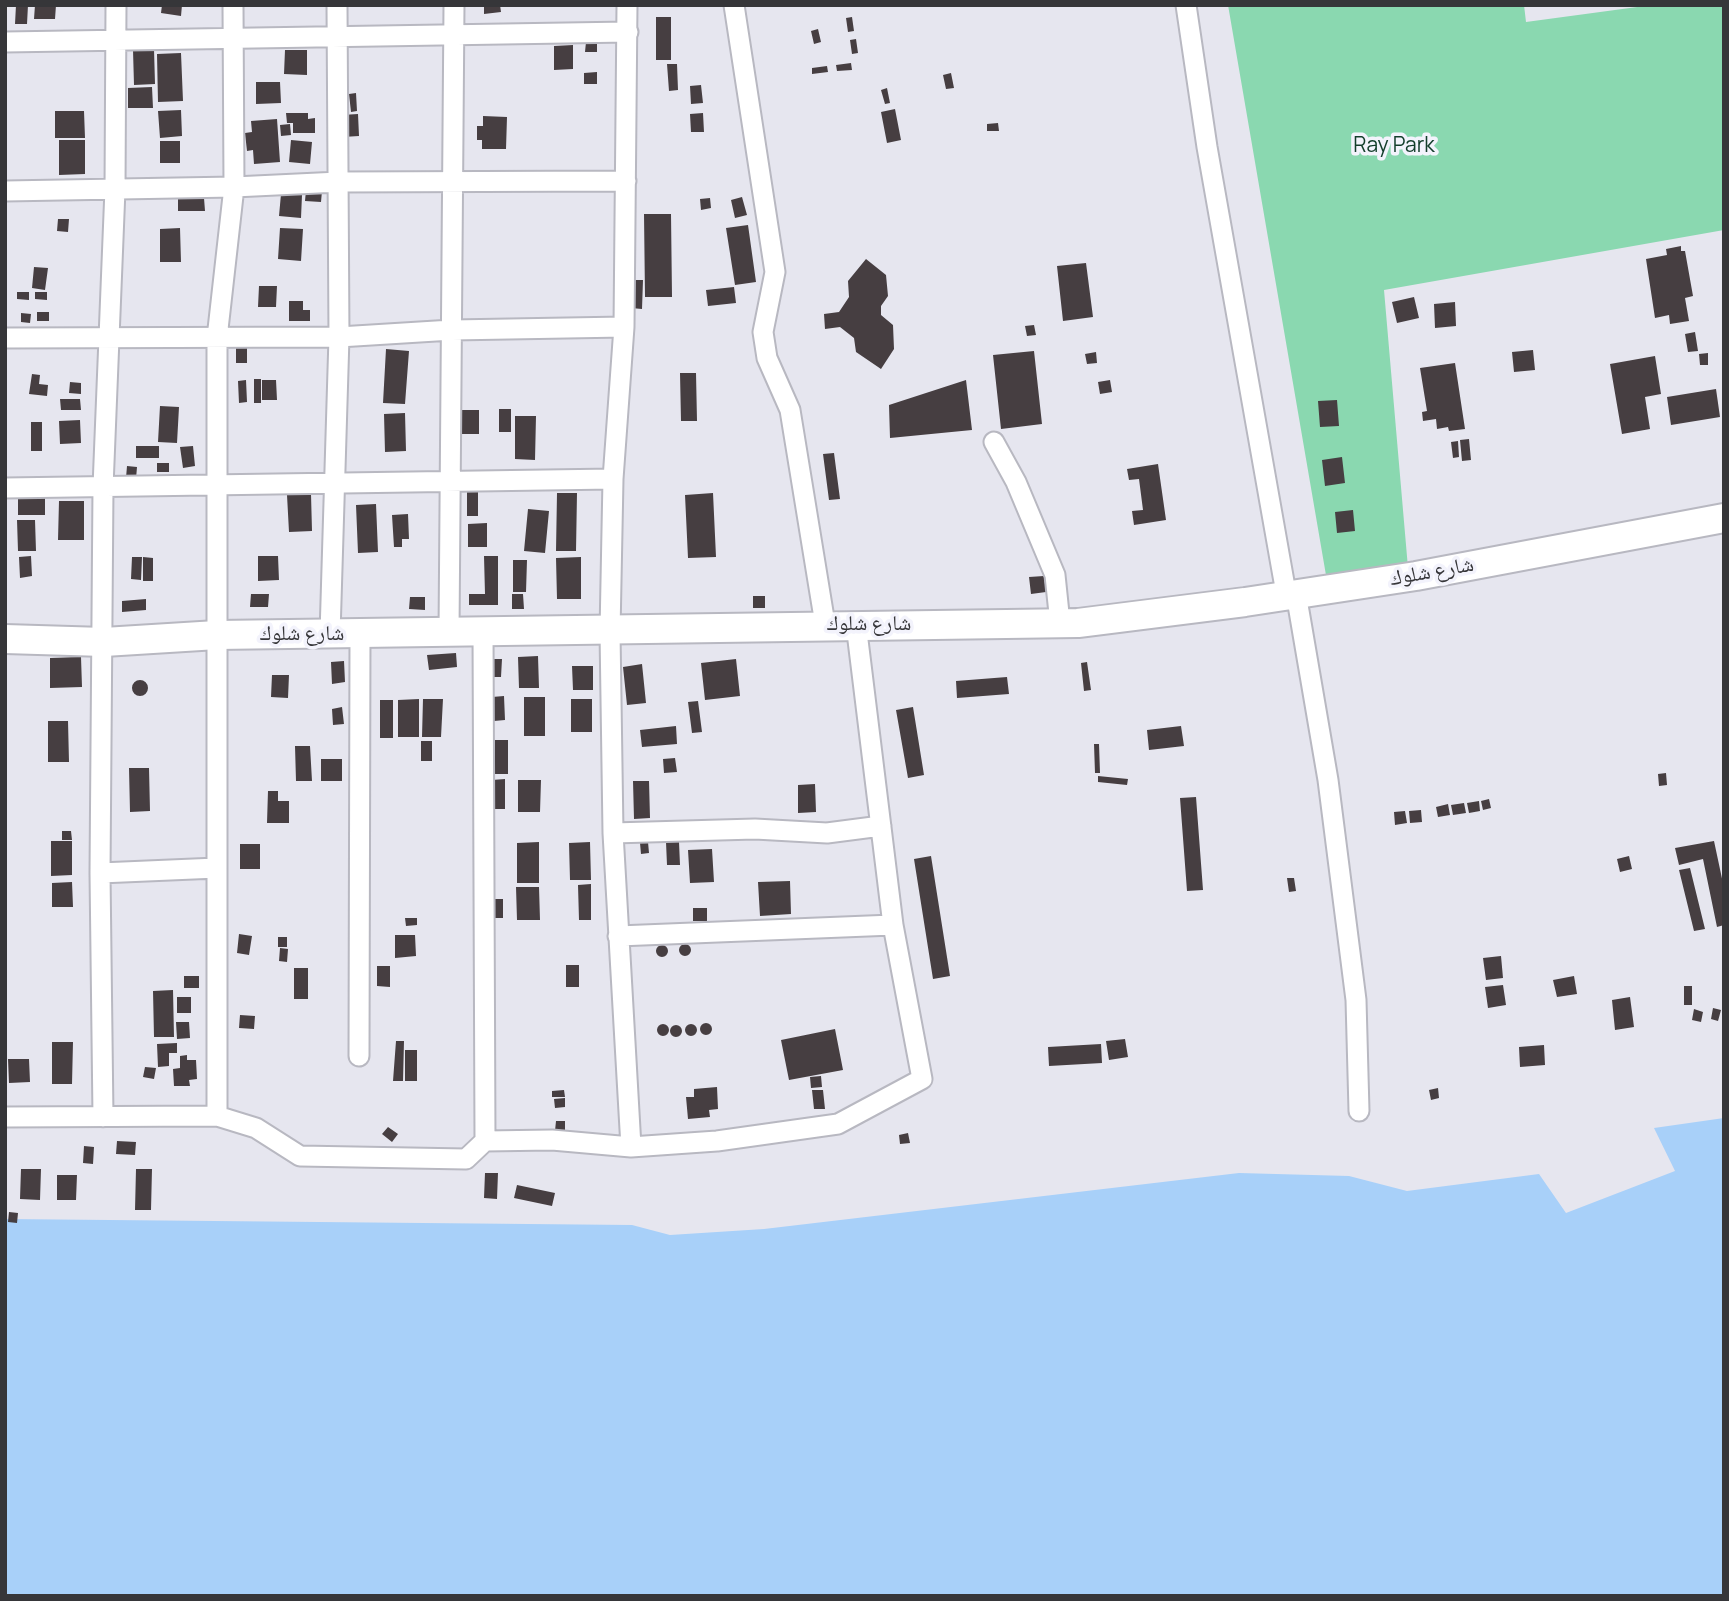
<!DOCTYPE html>
<html>
<head>
<meta charset="utf-8">
<style>
	body { margin:0 }
	#map { position:relative; width:1729px; height:1601px; overflow:hidden; background:#e6e6ef; font-family:Manrope,sans-serif }
	canvas { display:block }
	.frame { position:absolute; inset:0; border:7px solid #363639; pointer-events:none }
</style>
</head>
<body>
<div id="map">
<canvas width="1729" height="1601"></canvas>
<div class="frame"></div>
</div>
<script>
const c = document.querySelector('canvas').getContext('2d');
c.lineJoin = 'round';
function paint(path, color) {
  c.fillStyle = color;
  c.fill(path, 'evenodd');
}
function strokePath(path, color, width, dash) {
  c.strokeStyle = color;
  c.lineWidth = width;
  c.lineCap = dash ? 'butt' : 'round';
  c.setLineDash(dash || []);
  c.stroke(path);
}
function label(font, color, halo, rows, align = 'center') {
  c.font = font + ' Manrope,"Noto Naskh Arabic",sans-serif';
  c.lineWidth = 7;
  c.setLineDash([]);
  c.textBaseline = 'middle';
  c.strokeStyle = halo;
  c.fillStyle = color;
  for (const [text, x, y, turn = 0] of rows) {
    c.save();
    c.translate(x, y);
    c.rotate((+turn || 0) * Math.PI / 180);
    c.textAlign = isNaN(turn) ? turn : align;
    if (halo) c.strokeText(text, 0, 0);
    c.fillText(text, 0, 0);
    c.restore();
  }
}
paint(new Path2D(`
	M1228 5H1524L1526 22 1652 5H1724V230L1384 290 1408 568 1327 581Z`), '#8ad8b0');
paint(new Path2D(`
	M1724 1118V1596H5V1219L632 1225 670 1235 764 1229 1239 1173 1349 1176 1407 1191 1539 1174 1566 1213 1675 1171 1654 1128Z`), '#a8d0f9');
paint(new Path2D(`
	M16 5H28L27 24H15Z
	M35 5H56L55 19H34Z
	M162 5H182L181 16 161 13Z
	M484 5H500L501 12 484 14Z
	M656 17H671V60H656Z
	M852 17 854 31 848 32 846 18Z
	M818 29 821 42 814 44 811 31Z
	M856 39 858 53 852 54 850 40Z
	M586 42 597 43V52H585Z
	M573 45V69L554 70V46Z
	M154 49 155 84 134 85 133 50Z
	M285 50H307V75L284 74Z
	M181 53 183 101 158 102 157 54Z
	M851 63 852 70 837 71 836 65Z
	M667 64H677L678 90 669 91Z
	M827 66 828 72 812 74V68Z
	M597 72V84H584V73Z
	M951 73 954 88 946 89 943 75Z
	M256 82H280L281 103 256 104Z
	M701 85 703 103 691 104 690 86Z
	M152 87 153 108H128V88Z
	M887 88 890 103 885 104 881 90Z
	M356 93 357 111 351 112 349 94Z
	M895 109 901 140 887 143 881 112Z
	M181 110 182 136 160 138 158 111Z
	M55 111H84L85 138H55Z
	M286 113H308V119L315 118V133H293V123H297H287Z
	M703 113 704 132H691L690 114Z
	M358 114 359 136 343 137 342 115Z
	M483 116 507 117 506 149H482V140H477V126H483Z
	M277 119 280 162 254 164 253 150 247 151 245 133 252 132 251 121Z
	M998 123 999 131H987V124Z
	M290 124 291 135 281 136 280 125Z
	M59 140H85V174L59 175Z
	M291 140 312 142 310 164 289 162Z
	M160 141H180V163H160Z
	M306 190 322 191 321 202 305 201Z
	M281 194 302 195 301 218 279 216Z
	M742 197 747 215 735 218 731 200Z
	M178 198H204L205 211H178Z
	M710 198 711 208 701 210 700 199Z
	M644 214H671L672 297H645Z
	M58 219H69L68 232 57 231Z
	M748 225 756 282 735 285 726 228Z
	M180 228 181 262H160V229Z
	M280 228 303 229 301 261 278 259Z
	M1681 246V251H1685L1693 296 1685 298 1689 321 1670 324 1669 315 1655 318 1646 259 1667 255 1666 249Z
	M866 259 886 275 888 296 881 306V315L893 325 894 349 881 369 856 352 854 338 840 327 825 329 824 314 839 312 849 297 848 281Z
	M1086 263 1093 317 1063 321 1057 266Z
	M34 267 48 268 45 290 32 288Z
	M632 280H643L642 309 631 308Z
	M259 286H277L276 307H258Z
	M734 287 736 303 708 306 706 290Z
	M17 292H29V300L17 299Z
	M35 292H47V300L35 299Z
	M1414 297 1419 318 1397 323 1392 302Z
	M289 301H303V310H310V321H289Z
	M1455 302 1456 326 1435 328 1434 304Z
	M37 312H49V321H37Z
	M21 313 31 314 30 323 21 322Z
	M1034 325 1036 335 1027 336 1025 326Z
	M1695 332 1698 351 1688 352 1685 334Z
	M236 345H247V363H236Z
	M386 349 409 351 405 404 383 403Z
	M1533 350 1535 370 1514 372 1512 352Z
	M1034 351 1042 424 1001 429 993 355Z
	M1096 352 1097 363 1087 364 1085 354Z
	M1708 353V365H1700L1699 354Z
	M1655 356 1661 394 1645 397 1650 429 1622 434 1610 364Z
	M1455 363 1465 429 1449 431 1448 427 1437 429 1436 419 1423 421 1422 412 1427 411 1420 368Z
	M680 373H696L697 421H681Z
	M32 374 40 375 39 384 48 385 47 396 29 394Z
	M254 379H261V403H254Z
	M246 380 247 402 239 403 238 381Z
	M262 380H276L277 400H262Z
	M966 380 972 430 890 438 889 405Z
	M1110 380 1112 392 1100 394 1098 382Z
	M70 382 81 383V394L69 393Z
	M1716 389 1720 417 1671 425 1667 397Z
	M60 399H80L81 410H61Z
	M1337 400 1339 426 1320 427 1318 401Z
	M160 406 179 407 177 443 158 442Z
	M499 409H511V432H499Z
	M461 410H479V434H461Z
	M405 413 406 451 385 452 384 414Z
	M515 416H536L535 460 515 459Z
	M80 420 81 443 60 444 59 421Z
	M31 422H42V451H31Z
	M1469 439 1471 460 1462 461 1460 440Z
	M1458 441 1459 457 1453 458 1451 442Z
	M136 446H159V458H136Z
	M193 446 195 466 183 468 180 447Z
	M834 453 840 499 829 500 823 454Z
	M1342 457 1345 483 1325 486 1322 460Z
	M157 463H169V472H157Z
	M1158 464 1166 520 1134 525 1132 511 1143 510 1139 479 1129 480 1127 469Z
	M127 466 137 467 136 479 126 478Z
	M467 491H478V516H467Z
	M18 493H45V515H18Z
	M557 493H577L576 551H556Z
	M713 493 716 557 688 558 685 495Z
	M311 494 312 531 289 532 287 495Z
	M59 501H84V540H58Z
	M376 504 378 552 358 553 356 505Z
	M528 509 549 511 545 553 524 551Z
	M1353 510 1355 531 1337 533 1335 512Z
	M408 514 409 539H402V547H394L392 515Z
	M17 520H35L36 551H18Z
	M487 523V547H468V524Z
	M31 556 32 576 20 578 19 557Z
	M258 556H278L279 580 258 581Z
	M484 556H498V605H469V594H485Z
	M132 557H142L141 580 131 579Z
	M143 557 153 558V581H143Z
	M581 557V599H557L556 558Z
	M513 560H527L526 592H513Z
	M1044 576 1046 592 1031 594 1029 577Z
	M251 594H269L268 607H250Z
	M512 594H523L524 609H512Z
	M753 596H765V608H753Z
	M410 597H425V610L409 609Z
	M146 599V610L122 612V601Z
	M456 653 457 667 429 670 427 655Z
	M538 656 539 688H519L518 657Z
	M81 657 82 687 50 688V658Z
	M492 659H502L501 677H492Z
	M736 659 740 696 705 700 701 663Z
	M344 661 345 682 332 684 331 662Z
	M1087 662 1091 690 1084 691 1081 663Z
	M642 664 646 703 627 705 623 667Z
	M572 666H593V690H573Z
	M272 675H289L288 698 271 697Z
	M1007 677 1009 694 957 698 956 681Z
	M132 688a8 8 0 1 1 16 0a8 8 0 1 1-16 0Z
	M504 696 505 720 494 721 492 697Z
	M524 697H545V736H524Z
	M419 699V737H398V700Z
	M423 699H443L441 737H422Z
	M571 699H592V732H571Z
	M380 700H393V738H380Z
	M698 701 702 732 692 733 688 702Z
	M342 707 344 724 333 725 332 709Z
	M913 707 924 775 908 778 896 710Z
	M48 721H68L69 762H48Z
	M676 726 677 744 642 747 640 730Z
	M1181 726 1184 746 1149 750 1147 730Z
	M495 740H508V774H495Z
	M421 741H432V761H421Z
	M1094 744H1099L1100 773H1095Z
	M295 746H310L312 781H296Z
	M675 758 677 772 664 773 663 759Z
	M321 759H342V781H321Z
	M129 768H149L150 811 130 812Z
	M1666 773 1667 785 1659 786 1658 774Z
	M1098 776 1128 779 1127 785 1098 782Z
	M505 779V809H492V780Z
	M518 780H541L540 812H518Z
	M633 781H649L650 818 634 819Z
	M815 784 816 812 798 813V785Z
	M268 791H278V801H289V823H267Z
	M1196 797 1203 890 1187 891 1180 798Z
	M1489 799 1491 808 1483 810 1481 801Z
	M1479 801 1480 811 1469 813 1467 803Z
	M1464 803 1466 813 1453 815 1451 805Z
	M1448 804 1450 815 1438 817 1436 807Z
	M1421 810 1422 822 1410 823 1409 811Z
	M1405 811 1407 823 1395 825 1394 812Z
	M62 831H71L72 840H62Z
	M51 841H72V875L51 876Z
	M1714 841 1724 888V925L1717 927 1703 859 1679 865 1675 848Z
	M539 842V883H517V843Z
	M590 842 591 880H570L569 843Z
	M648 842 649 853 641 854 640 843Z
	M666 842H679L680 865H667Z
	M240 844H260V869H240Z
	M712 849 714 882 690 883 688 850Z
	M931 856 950 976 933 979 914 859Z
	M1629 856 1632 869 1620 872 1617 859Z
	M1690 868 1705 929 1694 931 1679 870Z
	M1287 878H1294L1296 891 1289 892Z
	M790 881 791 914 760 916 758 882Z
	M72 882 73 907H52V883Z
	M591 884V920H579L578 885Z
	M516 887H539L540 920H517Z
	M492 899H503V918H492Z
	M693 908H707V921H693Z
	M405 918H417V925L406 926Z
	M239 934 252 936 249 955 237 953Z
	M395 935H415L416 956 395 958Z
	M278 937H287V947H278Z
	M679 950a6 6 0 1 1 12 0a6 6 0 1 1-12 0Z
	M656 951a6 6 0 1 1 12 0a6 6 0 1 1-12 0Z
	M280 948 288 949 287 962 279 961Z
	M1501 956 1503 978 1486 980 1483 958Z
	M566 965H579V987H566Z
	M377 966H390V987L377 986Z
	M294 968H308V999H294Z
	M184 976H199V988H184Z
	M1574 976 1577 994 1557 997 1553 980Z
	M1503 985 1506 1005 1488 1008 1485 987Z
	M1684 986H1692V1005H1684Z
	M173 990 174 1037H154L153 991Z
	M177 997H191V1013H177Z
	M1630 997 1634 1027 1615 1030 1612 1000Z
	M1713 1008 1721 1010 1718 1021 1711 1019Z
	M1694 1009 1703 1012 1701 1022 1692 1020Z
	M240 1015 255 1016 254 1029 239 1028Z
	M176 1022H189L190 1038 177 1039Z
	M700 1029a6 6 0 1 1 12 0a6 6 0 1 1-12 0Z
	M685 1030a6 6 0 1 1 12 0a6 6 0 1 1-12 0Z
	M657 1030a6 6 0 1 1 12 0a6 6 0 1 1-12 0Z
	M670 1031a6 6 0 1 1 12 0a6 6 0 1 1-12 0Z
	M835 1029 843 1070 789 1080 781 1040Z
	M1125 1039 1128 1057 1109 1060 1106 1041Z
	M396 1041H404L403 1081H393Z
	M52 1042H73L72 1084H52Z
	M177 1043V1053H169V1066L158 1067 157 1044Z
	M1101 1044 1102 1063 1049 1066 1048 1047Z
	M1544 1045 1545 1065 1520 1067 1519 1047Z
	M405 1050H417V1081H405Z
	M187 1055V1060H196L197 1079 189 1080 190 1086H174L173 1069 180 1068V1056Z
	M8 1059H29L30 1082 9 1083Z
	M145 1067 156 1068 154 1079 143 1077Z
	M821 1076 822 1087 811 1088 810 1077Z
	M717 1087 718 1109 709 1110 710 1117 688 1119 686 1097H694V1089Z
	M1438 1088 1439 1098 1431 1100 1429 1090Z
	M564 1090 565 1097H552V1091Z
	M812 1090H823L825 1109H814Z
	M565 1098V1107L555 1108 554 1099Z
	M556 1121H565V1131H555Z
	M388 1127 398 1134 392 1142 382 1134Z
	M908 1133 910 1143 900 1144 899 1135Z
	M117 1141 136 1142 135 1155 116 1154Z
	M84 1146 94 1147 93 1164 83 1163Z
	M21 1169H41L40 1200 20 1199Z
	M136 1169H152L151 1210H135Z
	M485 1173H498L497 1199 484 1198Z
	M57 1175H77L76 1200H57Z
	M517 1185 555 1193 552 1206 514 1198Z
	M9 1212 18 1213 17 1223 8 1222Z`), '#463e41');
const street = new Path2D(`
	M627 5 624 327 613 479 610 632 613 833 631 1147
	M734 5 775 272 763 332 767 358 790 410 825 624
	M1186 5 1207 147 1286 593 1298 605 1328 780 1356 1000 1359 1111
	M5 42 628 32
	M5 191 234 187 339 182 626 181
	M5 338 339 337 452 330 624 327
	M994 442 1016 482 1055 575 1060 623
	M5 488 613 479
	M483 631 485 1141
	M449 632 454 5
	M330 634 339 337 337 5
	M613 833 755 829 827 833 881 826
	M100 873 217 868
	M618 936 893 925
	M359 1056 360 634
	M217 1116 256 1128 300 1156 466 1159 485 1141 552 1140 631 1147 717 1141 838 1124 922 1079 893 925 856 624
	M5 1117 217 1116V338L234 187 233 5
	M103 1117 100 873 103 487 115 189 116 5`);
const secondary = new Path2D(`
	M5 639 104 642 217 635 1078 623 1245 602 1416 576 1724 518`);
strokePath(street, '#b8b8c1', 23);
strokePath(secondary, '#b8b8c1', 32);
strokePath(street, '#fff', 19);
strokePath(secondary, '#fff', 28);
label('21px', '#133e2b', '#f3f3fc', [
	["Ray Park",1394,146]
]);
label('21px', '#363639', '#f3f3fc', [
	["شارع شلوك",1432,572,-10],
	["شارع شلوك",869,624],
	["شارع شلوك",302,634]
]);
</script>
</body>
</html>
